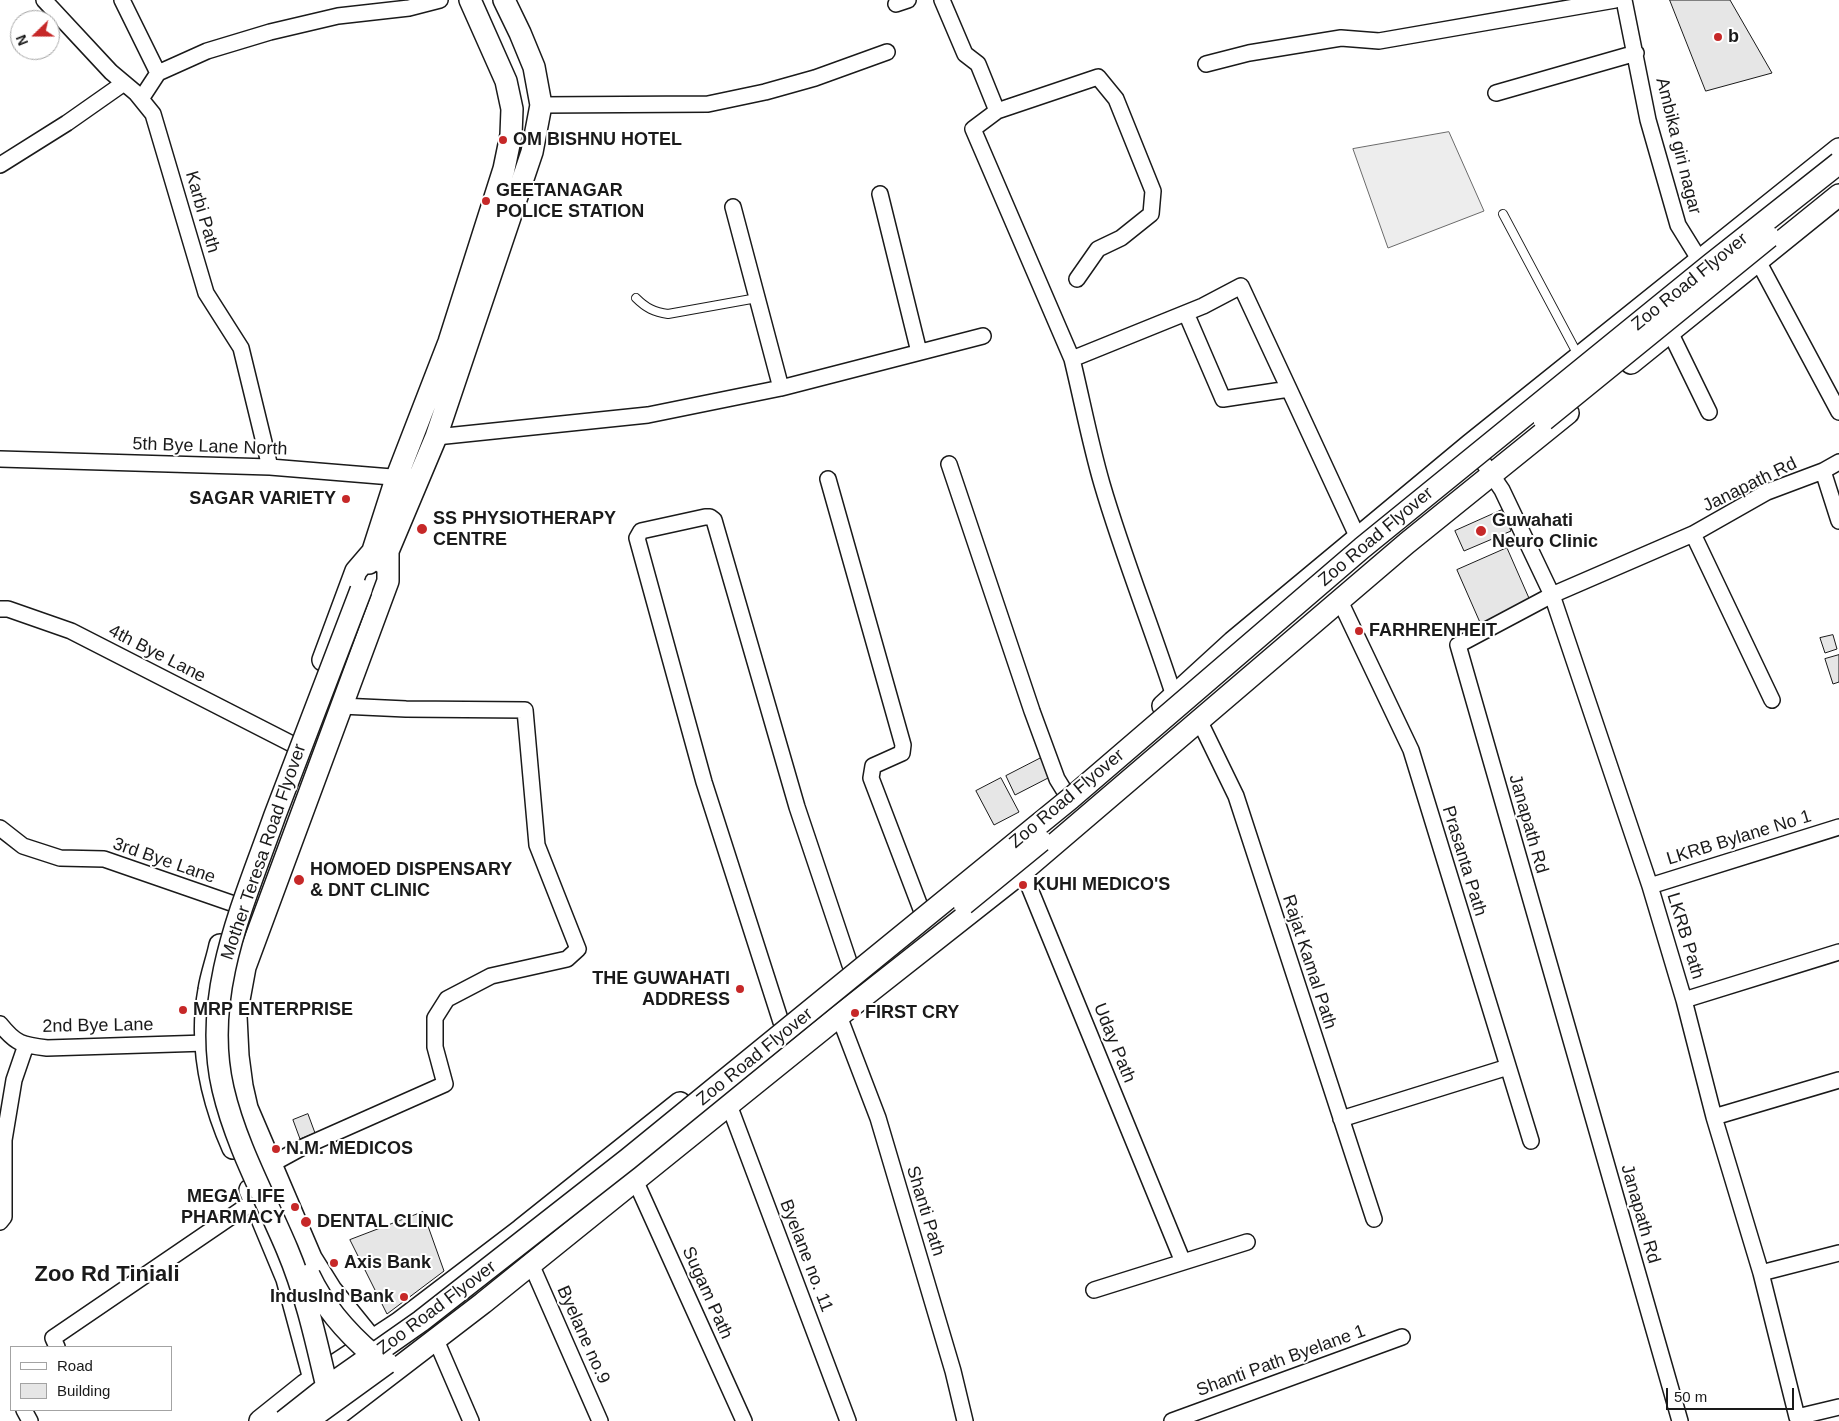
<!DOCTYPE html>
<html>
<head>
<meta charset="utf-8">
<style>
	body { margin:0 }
	#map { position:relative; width:1839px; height:1421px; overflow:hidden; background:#fff; font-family:Arial,sans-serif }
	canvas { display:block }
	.legend { position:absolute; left:10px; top:1346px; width:162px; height:65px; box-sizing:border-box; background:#fff; border:1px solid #a3a3a3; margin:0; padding:6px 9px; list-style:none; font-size:15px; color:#1a1a1a }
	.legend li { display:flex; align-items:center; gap:10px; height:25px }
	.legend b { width:25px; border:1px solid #a3a3a3 }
	.north { position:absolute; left:10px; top:10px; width:50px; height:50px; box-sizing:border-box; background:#fff; border:1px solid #a3a3a3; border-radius:50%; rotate:248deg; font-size:14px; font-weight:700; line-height:20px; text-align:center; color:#1a1a1a }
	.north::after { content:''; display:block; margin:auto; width:18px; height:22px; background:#c62828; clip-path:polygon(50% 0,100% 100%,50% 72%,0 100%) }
	.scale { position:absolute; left:1666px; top:1388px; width:128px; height:22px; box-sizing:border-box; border:2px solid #1a1a1a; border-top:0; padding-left:6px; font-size:15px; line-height:18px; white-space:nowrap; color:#1a1a1a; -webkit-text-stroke:4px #fff; paint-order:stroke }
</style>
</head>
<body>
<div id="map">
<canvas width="1839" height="1421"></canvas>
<ul class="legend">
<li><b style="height:6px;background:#fff"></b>Road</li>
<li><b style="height:14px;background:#e6e6e6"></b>Building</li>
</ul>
<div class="north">N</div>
<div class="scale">50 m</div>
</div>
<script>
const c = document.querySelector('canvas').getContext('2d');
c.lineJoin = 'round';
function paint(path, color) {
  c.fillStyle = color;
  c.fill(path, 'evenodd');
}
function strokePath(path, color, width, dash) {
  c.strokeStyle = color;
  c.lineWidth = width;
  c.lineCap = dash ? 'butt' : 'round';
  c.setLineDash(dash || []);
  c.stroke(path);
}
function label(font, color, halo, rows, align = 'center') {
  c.font = font + ' Arial,sans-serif';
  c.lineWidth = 4;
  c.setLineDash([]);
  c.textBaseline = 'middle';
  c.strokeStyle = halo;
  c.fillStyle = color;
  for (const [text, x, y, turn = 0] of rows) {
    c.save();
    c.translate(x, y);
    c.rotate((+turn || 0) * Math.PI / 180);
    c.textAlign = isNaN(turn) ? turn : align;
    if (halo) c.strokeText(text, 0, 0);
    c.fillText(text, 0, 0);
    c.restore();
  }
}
const built = new Path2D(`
	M1449 132 1484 211 1388 248 1353 149Z`);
paint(built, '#ededed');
strokePath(built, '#6a6a6a', 1);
const building = new Path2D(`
	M1670 0H1730L1772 73 1706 91Z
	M1502 510 1511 531 1464 551 1455 531Z
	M1507 548 1532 605 1482 627 1457 570Z
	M1833 635 1837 649 1825 653 1820 638Z
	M1839 655V682L1833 684 1825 659Z
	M1041 758 1050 777 1015 795 1006 776Z
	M1001 778 1019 812 994 825 976 791Z
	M308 1114 315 1133 300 1139 293 1120Z
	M423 1212 444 1271 387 1314 350 1240Z`);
paint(building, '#e6e6e6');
strokePath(building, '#1a1a1a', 1);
const lane = new Path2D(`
	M1503 214 1578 355
	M636 298C646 308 654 312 668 314L757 298`);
const street = new Path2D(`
	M44 0 111 72 136 93 153 114 206 293 241 348 270 467
	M122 0 158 73
	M942 0 965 54 978 64 997 111 1098 77 1116 99 1153 191 1151 214 1121 238 1098 249 1077 279
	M1624 0 1648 120 1678 225 1704 267
	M896 4 908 0
	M1206 64 1249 53 1341 38 1379 41 1615 0
	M1496 93 1636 53
	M141 99 158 73 207 51 270 32 338 16 409 8 440 0
	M541 105 708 104 765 92 815 78 887 52
	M997 111 973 129 1072 359 1203 306 1241 286 1289 389
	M0 165 67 123 124 83
	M880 194 919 352
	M733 207 781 388
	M1758 261 1839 412
	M1186 313 1223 399 1289 389 1358 538
	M1670 332 1709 412
	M1072 359C1082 400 1090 443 1102 484 1123 556 1151 625 1174 696
	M436 437 648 415 781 388 983 336
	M1472 446 1502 490 1552 595 1650 886 1684 1000 1714 1117 1761 1273 1797 1417 1839 1407
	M0 459 270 467 404 478
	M949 464 1032 711 1057 779 1065 792
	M1823 471 1839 521
	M828 479 903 745 902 753 873 766 871 778 921 909
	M1693 534 1772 700
	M1340 601 1411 750 1531 1141
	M0 609H8L71 631 292 744
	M1199 720 1236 796 1374 1219
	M0 828 23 846 60 858 104 859 234 904
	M1019 862 1183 1262
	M1650 886 1839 827
	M1684 1000 1839 952
	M839 1016 878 1118 953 1371 965 1421
	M781 1022 704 782 637 538 641 531 705 517H710L714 520 797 807 850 965
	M0 1024C16 1044 22 1045 47 1048L206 1043
	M729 1105 848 1421
	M1714 1117 1839 1080
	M1341 1119 1508 1067
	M270 1165 303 1147 445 1084 435 1047V1018L447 999 491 976 567 959 578 949 537 845 525 710 406 709 341 706
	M635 1180 744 1421
	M0 1222 4 1217V1140L14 1080 26 1045
	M531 1264 600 1421
	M1761 1273 1839 1253
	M1094 1290 1247 1242
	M436 1340 471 1421
	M57 1347 53 1338 254 1201
	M24 1410 30 1421
	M1172 1421 1402 1337
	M1680 1421 1458 645 1552 595 1693 534 1767 492 1823 471 1839 462`);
const secondary = new Path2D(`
	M1631 363 1839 195
	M369 563 396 479 449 342 504 169 511 135 512 109 506 81 470 0
	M383 563 436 437 532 152 541 105 534 67 520 33 504 0
	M323 660 356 571 374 550
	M1163 706 1233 642 1470 445 1839 149
	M220 945C217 960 211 975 209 990 199 1044 211 1098 233 1148
	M250 1190 287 1279 314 1379 322 1389
	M381 1352 331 1290 311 1258 247 1108 242 1086 238 1056 236 1016 245 967 388 581V551
	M260 1421 305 1385 399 1323 521 1230 680 1103
	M329 1421 483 1303 839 1016 1023 871 1407 543 1568 413`);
strokePath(lane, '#1a1a1a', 10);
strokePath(street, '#1a1a1a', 18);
strokePath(secondary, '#1a1a1a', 24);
strokePath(lane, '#fff', 8);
strokePath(street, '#fff', 15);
strokePath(secondary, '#fff', 21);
const secondaryBridge = new Path2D(`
	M1544 420 1769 237
	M964 904 1041 841
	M309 1275C324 1307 346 1332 373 1355
	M327 1387C316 1340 306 1294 287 1249 265 1197 236 1145 223 1089 201 994 244 903 275 815 303 740 332 665 361 590
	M284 1421 327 1387 421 1321 628 1159 1071 798 1362 548 1710 265 1839 163
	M307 1421 387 1363`);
strokePath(secondaryBridge, '#1a1a1a', 24, []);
strokePath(secondaryBridge, '#fff', 21);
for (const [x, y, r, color] of [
	[1718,37,5,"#c62828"],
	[503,140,5,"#c62828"],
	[486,201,5,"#c62828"],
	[346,499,5,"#c62828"],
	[422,529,6,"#c62828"],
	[1481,531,6,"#c62828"],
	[1359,631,5,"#c62828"],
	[299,880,6,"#c62828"],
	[1023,885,5,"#c62828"],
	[740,989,5,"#c62828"],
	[183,1010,5,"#c62828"],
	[855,1013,5,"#c62828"],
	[276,1149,5,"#c62828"],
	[295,1207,5,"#c62828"],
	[306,1222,6,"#c62828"],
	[334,1263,5,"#c62828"],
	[404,1297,5,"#c62828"]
]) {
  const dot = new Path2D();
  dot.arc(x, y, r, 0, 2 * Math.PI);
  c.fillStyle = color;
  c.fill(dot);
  strokePath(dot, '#fff', 2);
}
label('bold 18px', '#1a1a1a', '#fff', [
	["b",1728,37],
	["OM BISHNU HOTEL",513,140],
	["GEETANAGAR",496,191],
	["POLICE STATION",496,212],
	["SAGAR VARIETY",336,499,"right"],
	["SS PHYSIOTHERAPY",433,519],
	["CENTRE",433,540],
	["Guwahati",1492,521],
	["Neuro Clinic",1492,542],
	["FARHRENHEIT",1369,631],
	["HOMOED DISPENSARY",310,870],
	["& DNT CLINIC",310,891],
	["KUHI MEDICO'S",1033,885],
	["THE GUWAHATI",730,979,"right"],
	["ADDRESS",730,1000,"right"],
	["MRP ENTERPRISE",193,1010],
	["FIRST CRY",865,1013],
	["N.M. MEDICOS",286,1149],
	["MEGA LIFE",285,1197,"right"],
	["PHARMACY",285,1218,"right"],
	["DENTAL CLINIC",317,1222],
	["Axis Bank",344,1263],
	["IndusInd Bank",394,1297,"right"]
], 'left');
label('18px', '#1a1a1a', '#fff', [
	["Ambika giri nagar",1678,146,76],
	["Karbi Path",202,212,74],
	["Zoo Road Flyover",1690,282,-39],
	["5th Bye Lane North",210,447,2],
	["Janapath Rd",1750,485,-26],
	["Zoo Road Flyover",1376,537,-40],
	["4th Bye Lane",157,654,27],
	["Zoo Road Flyover",1067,799,-40],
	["Janapath Rd",1528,824,74],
	["LKRB Bylane No 1",1739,838,-17],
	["Mother Teresa Road Flyover",264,852,-71],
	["3rd Bye Lane",164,861,19],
	["Prasanta Path",1464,861,73],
	["LKRB Path",1685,936,73],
	["Rajat Kamal Path",1309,962,72],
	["2nd Bye Lane",98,1026,-1],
	["Uday Path",1114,1043,68],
	["Zoo Road Flyover",755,1057,-39],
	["Shanti Path",925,1211,73],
	["Janapath Rd",1640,1214,74],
	["Byelane no. 11",806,1256,69],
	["Sugam Path",707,1293,66],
	["Zoo Road Flyover",437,1308,-37],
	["Byelane no.9",583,1335,66],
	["Shanti Path Byelane 1",1281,1361,-20]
]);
label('bold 22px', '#1a1a1a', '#fff', [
	["Zoo Rd Tiniali",107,1275]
]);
</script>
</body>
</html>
